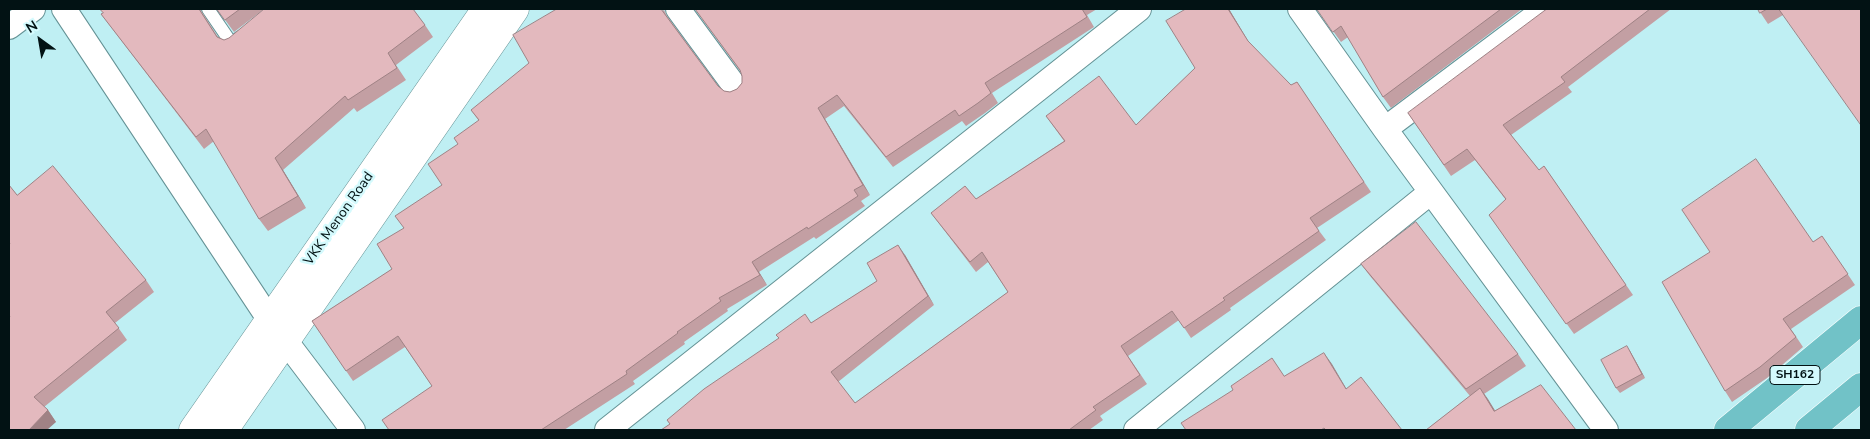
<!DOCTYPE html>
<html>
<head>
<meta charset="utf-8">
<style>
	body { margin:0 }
	#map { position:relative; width:1870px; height:439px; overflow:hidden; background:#bfeff3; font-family:"Nunito Sans",sans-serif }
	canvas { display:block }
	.frame { position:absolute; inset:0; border:10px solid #021214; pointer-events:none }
	.north { position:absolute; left:15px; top:15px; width:50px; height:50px; -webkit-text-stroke:4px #d4fafd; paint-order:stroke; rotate:328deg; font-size:14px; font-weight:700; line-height:20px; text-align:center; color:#021214 }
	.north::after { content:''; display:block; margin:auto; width:18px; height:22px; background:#021214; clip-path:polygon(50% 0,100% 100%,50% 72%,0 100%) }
</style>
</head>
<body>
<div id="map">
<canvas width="1870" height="439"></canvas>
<div class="frame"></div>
<div class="north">N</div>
</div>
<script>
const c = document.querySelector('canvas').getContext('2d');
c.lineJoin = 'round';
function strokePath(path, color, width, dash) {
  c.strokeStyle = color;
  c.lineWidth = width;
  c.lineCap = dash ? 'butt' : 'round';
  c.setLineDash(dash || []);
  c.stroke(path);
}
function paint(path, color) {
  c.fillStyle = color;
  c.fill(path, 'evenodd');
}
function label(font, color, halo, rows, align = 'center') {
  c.font = font + ' "Nunito Sans",sans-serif';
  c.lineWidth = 5;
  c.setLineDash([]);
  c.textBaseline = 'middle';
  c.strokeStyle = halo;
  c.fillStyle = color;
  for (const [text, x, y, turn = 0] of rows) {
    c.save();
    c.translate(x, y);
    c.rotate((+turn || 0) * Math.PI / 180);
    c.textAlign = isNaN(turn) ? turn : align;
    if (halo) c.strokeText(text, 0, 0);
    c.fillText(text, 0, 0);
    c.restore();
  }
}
const service = new Path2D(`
	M208 9 232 44 240 37`);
const minor = new Path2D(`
	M64 9 269 319 353 430
	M678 9 736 88
	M1300 9 1385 129 1606 430
	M9 27 33 9
	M1385 129 1545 9
	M607 430 1139 9
	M1136 430 1431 192`);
const tertiary = new Path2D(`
	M193 430 486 9
	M224 430 515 9`);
const primary = new Path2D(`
	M1728 430 1861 320
	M1809 430 1861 387`);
strokePath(service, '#649295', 14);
strokePath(minor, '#649295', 26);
strokePath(tertiary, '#649295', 29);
strokePath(primary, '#fff', 29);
strokePath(service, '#fff', 12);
strokePath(minor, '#fff', 24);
strokePath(tertiary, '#fff', 28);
strokePath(primary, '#71c2c7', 28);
paint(new Path2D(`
	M200 9 218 37 224 40 425 25 433 37 396 65 406 80 357 112 354 108 283 170 306 208 268 231 259 219 214 141 204 149 101 14 103 13Z
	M217 9H264L234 32Z
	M695 9H1097L1087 15 1094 27 992 93 998 103 985 113 966 126 962 121 893 167 844 106 825 119 870 195 861 201 865 206 816 239 814 237 759 272 767 285 727 309 728 311 684 342 685 344 633 381 635 384 564 430H389L432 386 405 347 353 381 312 321 392 269 404 228 442 185 458 144 479 121 471 110 664 10 667 16 718 86 724 91 730 92 737 89 742 83V76L740 71Z
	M1186 9H1229L1250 44 1291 85 1297 82 1371 192 1317 228 1326 240 1230 308 1231 310 1191 338 1179 320 1128 356 1147 384 1100 416 1103 420 1089 430H661L670 424 667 420 811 323 877 281 905 255 934 305 838 382 855 403 1008 292 988 262 976 272 931 213 976 199 1064 141 1046 116 1136 125 1195 68Z
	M1317 9H1522L1391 108 1383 97 1348 37 1341 42Z
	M1547 9H1671L1568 87 1572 92 1511 135 1539 170 1544 166 1633 295 1574 334 1489 215 1506 200 1475 160 1451 176 1408 113Z
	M1758 9H1861L1783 15 1768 24Z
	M9 185 17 195 146 280 154 292 115 323 127 340 44 407 48 410 56 422 9 430 10 317 9 316Z
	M1822 236 1855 285 1791 329 1803 347 1767 378 1732 402 1725 391 1813 242Z
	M1361 264 1518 354 1526 366 1484 394 1495 411 1426 430 1470 396 1370 276Z
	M1630 351 1645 378 1620 393 1616 388Z`), '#c39fa3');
paint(new Path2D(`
	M1228 9H1229L1254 51 1248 41Z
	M818 108 825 119 870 195 863 185Z
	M275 158 283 170 306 208 298 196Z
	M898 245 905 255 934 305 928 296Z
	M752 262 759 272 767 285 760 275Z
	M1627 346 1630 351 1645 378 1642 374Z
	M1324 353 1332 364 1353 400 1346 389Z
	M1480 388 1488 399 1502 422 1494 411Z
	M48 410 56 422 47 430H29Z`), '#9f8285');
const building = new Path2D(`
	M100 9H199L217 37 224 40 229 38 264 9H413L425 25 388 53 397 68 348 100 345 96 275 158 298 196 259 219 206 129 196 137 101 14 103 13Z
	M217 9H240L225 20Z
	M557 9H661L718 86 724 91 730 92 737 89 742 83V76L740 70 695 9H1082L1087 17 985 83 991 93 978 103 959 116 955 110 886 157 837 95 818 108 863 185 854 190 858 196 808 229 807 227 752 262 760 275 719 298 721 301 677 332 678 333 626 371 627 374 541 430H389L382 420 432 386 398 336 346 371 312 321 392 269 377 244 404 228 395 216 442 185 428 164 458 144 454 138 479 120 471 110 529 63 513 35Z
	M1186 9H1228L1248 41 1291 85 1297 82 1364 182 1310 218 1319 231 1223 298 1225 300 1184 328 1172 311 1121 346 1140 375 1093 407 1096 410 1069 430H661L670 424 667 420 704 389 779 338 776 335 805 314 811 323 877 281 867 263 898 245 928 296 831 372 855 403 1008 292 982 252 970 262 931 213 965 186 976 199 1065 141 1046 116 1099 76 1136 125 1195 68 1166 21Z
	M1317 9H1501L1383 97 1341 26 1333 32Z
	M1547 9H1650L1561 77 1565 82 1503 125 1539 170 1544 166 1626 285 1566 324 1489 215 1506 199 1467 149 1444 165 1408 113Z
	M1758 9H1767L1760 13Z
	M1779 9H1861V125Z
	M1756 159 1813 242 1822 236 1848 274 1783 319 1796 337 1760 367 1725 391 1662 282 1710 252 1682 210Z
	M53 166 146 280 106 312 119 328 34 397 48 410 29 430H9V318L10 317 9 315V245L10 244 9 242V185L17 195Z
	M1416 222 1518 354 1466 389 1361 264Z
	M1627 346 1642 374 1616 388 1601 360Z
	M1324 353 1346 389 1361 377 1402 430H1326L1324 428 1321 430H1186L1181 423 1233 390 1231 386 1272 358 1284 376Z
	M1541 385 1576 430H1426L1480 388 1494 411Z`);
paint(building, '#e3b9be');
strokePath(building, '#9f8285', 1);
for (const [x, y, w] of [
	[1795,375,50]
]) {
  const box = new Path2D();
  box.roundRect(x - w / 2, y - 9.5, w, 19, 4);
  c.fillStyle = '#d4fafd';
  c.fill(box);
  strokePath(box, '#021214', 1);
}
label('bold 12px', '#021214', null, [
	["SH162",1795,375]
]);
label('14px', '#021214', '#d4fafd', [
	["VKK Menon Road",339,219,-55]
]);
</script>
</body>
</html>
